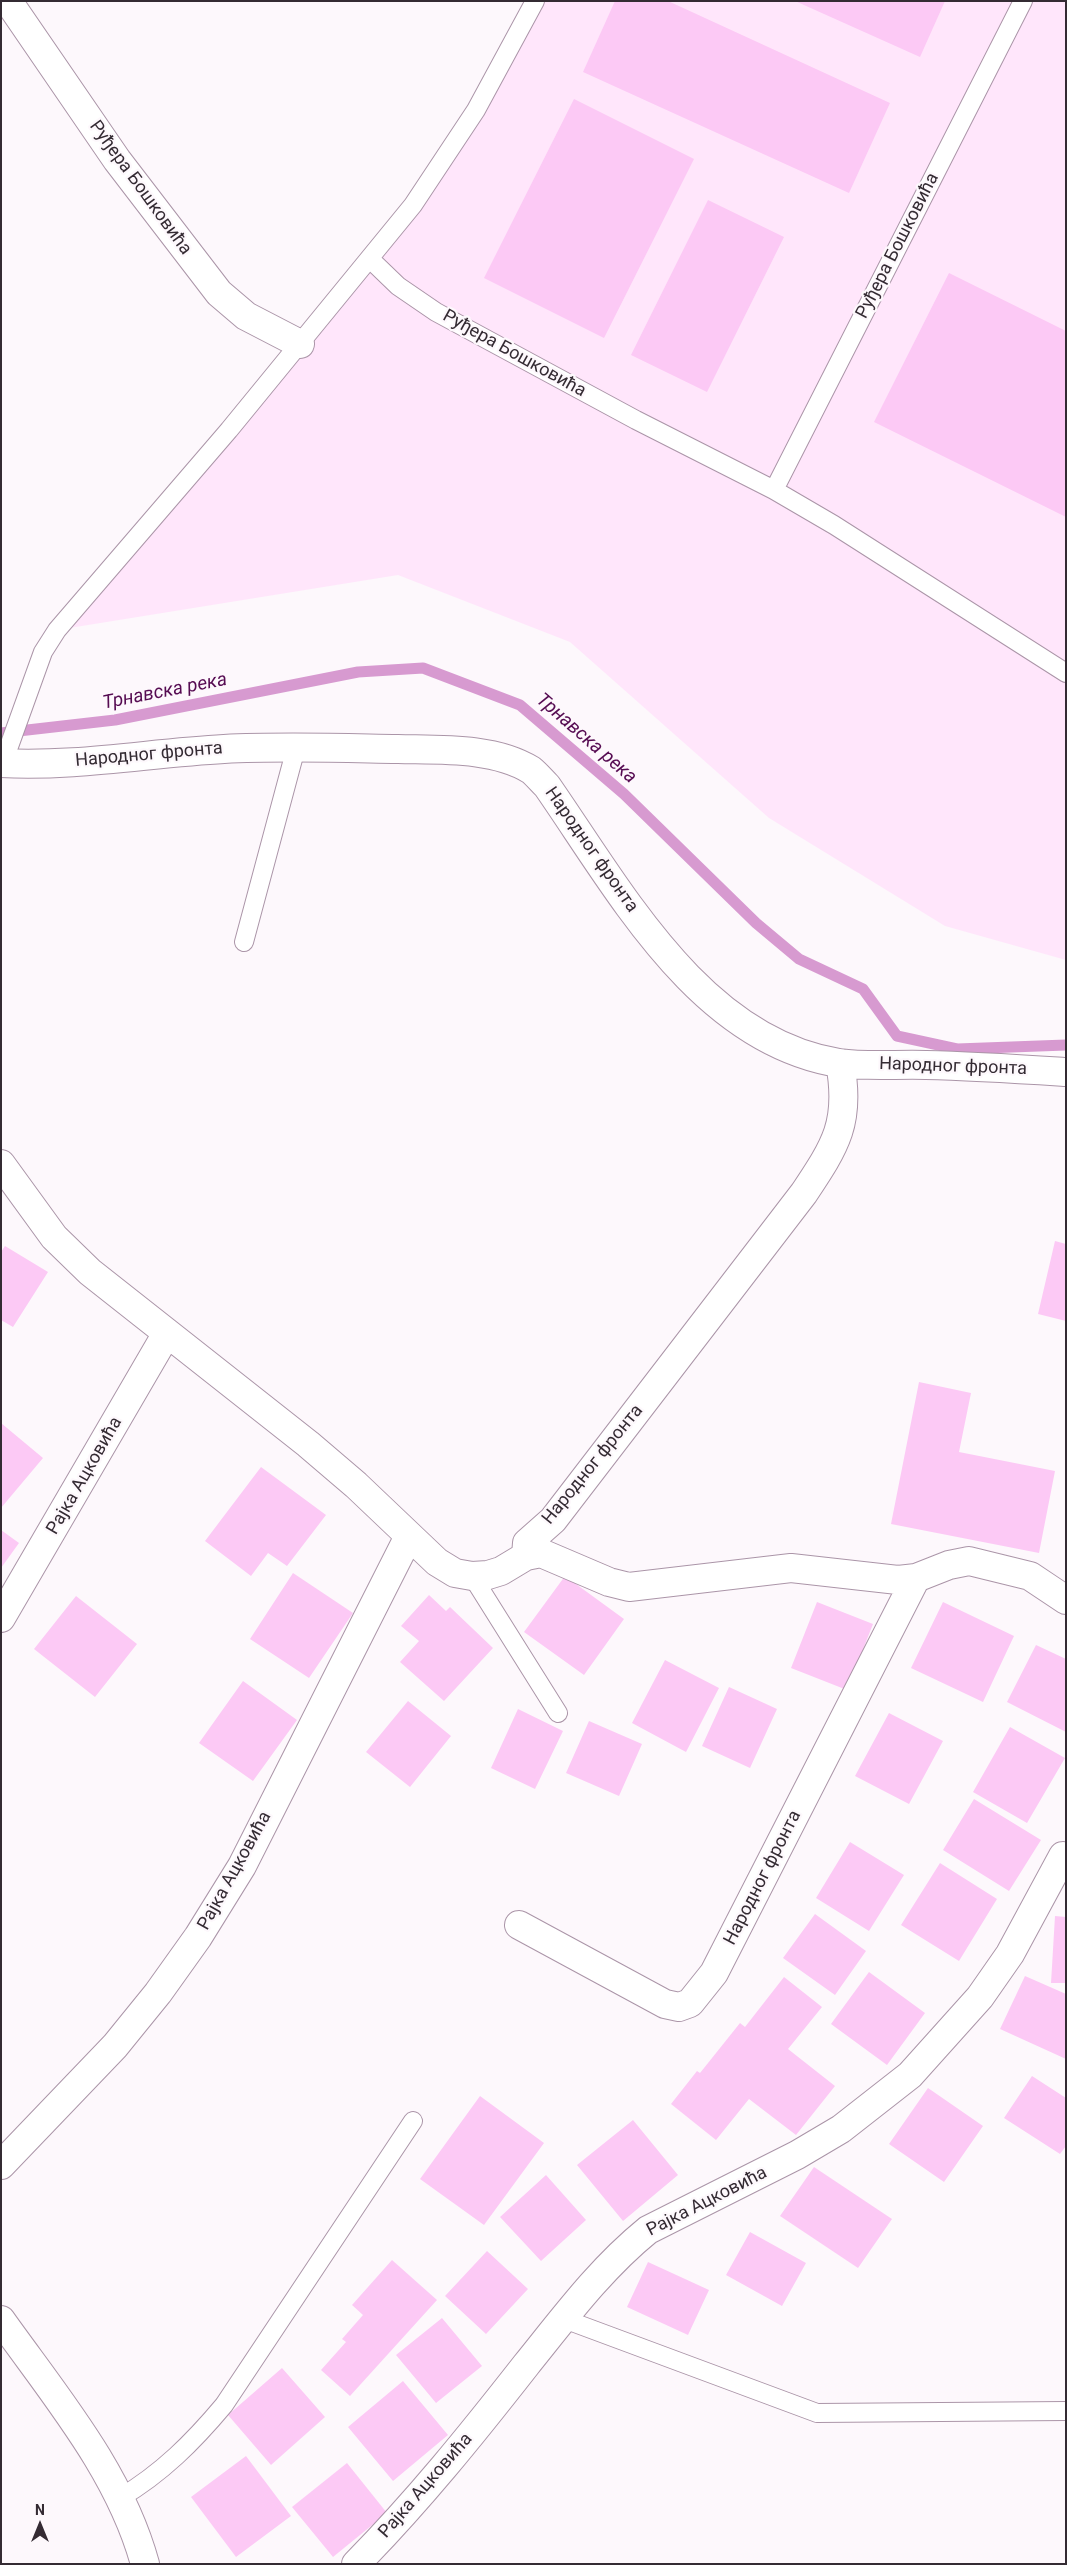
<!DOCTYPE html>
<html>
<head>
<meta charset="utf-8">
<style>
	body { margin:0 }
	#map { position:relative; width:1067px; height:2565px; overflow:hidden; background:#fdf8fc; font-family:Roboto,sans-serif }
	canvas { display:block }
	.frame { position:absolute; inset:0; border:2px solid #342b33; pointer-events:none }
	.north { position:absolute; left:15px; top:2500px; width:50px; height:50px; -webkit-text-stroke:4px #fdf8fc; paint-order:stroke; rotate:0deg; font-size:14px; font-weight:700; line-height:20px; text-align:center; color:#342b33 }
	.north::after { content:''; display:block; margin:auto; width:18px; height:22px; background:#342b33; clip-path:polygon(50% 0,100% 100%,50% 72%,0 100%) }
</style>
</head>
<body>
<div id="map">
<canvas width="1067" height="2565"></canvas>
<div class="frame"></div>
<div class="north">N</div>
</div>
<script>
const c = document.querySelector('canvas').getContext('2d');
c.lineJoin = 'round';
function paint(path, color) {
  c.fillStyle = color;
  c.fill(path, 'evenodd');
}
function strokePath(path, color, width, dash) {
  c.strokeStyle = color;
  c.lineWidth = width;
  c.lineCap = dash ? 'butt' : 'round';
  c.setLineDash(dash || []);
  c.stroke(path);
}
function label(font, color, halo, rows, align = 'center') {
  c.font = font + ' Roboto,sans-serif';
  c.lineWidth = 4.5;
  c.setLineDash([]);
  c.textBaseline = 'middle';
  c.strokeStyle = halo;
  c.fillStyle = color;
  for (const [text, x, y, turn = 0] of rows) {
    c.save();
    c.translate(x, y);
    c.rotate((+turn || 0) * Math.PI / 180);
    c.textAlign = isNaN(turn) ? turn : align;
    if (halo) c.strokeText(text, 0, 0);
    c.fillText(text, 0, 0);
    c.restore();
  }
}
paint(new Path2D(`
	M535 1H1066V960L945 926 769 818 570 642 398 575 57 630 413 205Z`), '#ffe6fb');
strokePath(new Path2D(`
	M1 733 115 720 358 672 423 668 520 705 624 794 756 923 799 959 863 989 897 1036 957 1049 1066 1045`), '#d79ad0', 11);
paint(new Path2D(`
	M615 1H668L890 103 849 193 583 72Z
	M795 1H945L920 57Z
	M574 99 694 159 604 338 484 278Z
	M708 200 784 237 707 392 631 355Z
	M949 273 1066 331V517L874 422Z
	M1055 1241 1066 1244V1321L1038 1314Z
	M5 1246 48 1272 13 1327 1 1320V1252Z
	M919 1382 971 1393 959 1452 1055 1471 1039 1553 891 1524Z
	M1 1423 43 1458 1 1508Z
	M261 1467 326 1515 287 1566 268 1553 251 1576 205 1541Z
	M1 1530 19 1543 1 1568Z
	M293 1573 353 1613 309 1678 250 1639Z
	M565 1576 624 1619 584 1675 524 1632Z
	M429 1595 446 1611 450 1607 493 1648 444 1701 400 1662 419 1641 401 1626Z
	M76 1596 137 1644 95 1697 34 1649Z
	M817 1602 873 1624 847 1690 791 1668Z
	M943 1602 1014 1636 983 1702 911 1668Z
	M1036 1645 1066 1659V1732L1007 1702Z
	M665 1660 719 1688 686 1752 632 1723Z
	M243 1681 297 1720 253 1781 199 1743Z
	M729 1687 777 1709 750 1768 702 1746Z
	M408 1701 451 1736 410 1787 366 1752Z
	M518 1709 563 1731 535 1789 491 1768Z
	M889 1713 943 1741 909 1804 855 1776Z
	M589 1721 642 1744 619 1796 566 1773Z
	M1010 1727 1065 1758 1027 1823 973 1792Z
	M974 1799 1041 1840 1009 1891 943 1850Z
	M850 1842 904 1875 869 1931 816 1898Z
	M940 1863 997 1899 959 1961 901 1925Z
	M815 1914 866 1951 835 1995 783 1958Z
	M1055 1916 1066 1917V1983H1051Z
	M869 1972 925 2013 887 2065 831 2024Z
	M1025 1976 1066 1994V2059L1000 2029Z
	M784 1977 822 2007 788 2049 835 2086 796 2135 749 2099 716 2140 671 2104 697 2071 700 2073 740 2023 745 2027Z
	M1032 2076 1066 2098V2146L1060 2154 1004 2118Z
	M928 2088 983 2126 944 2182 889 2144Z
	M480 2096 544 2143 484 2225 420 2179Z
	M633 2120 678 2175 623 2221 577 2165Z
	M814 2167 892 2219 858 2268 780 2216Z
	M546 2175 586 2220 541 2261 500 2217Z
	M750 2232 806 2263 782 2306 726 2275Z
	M487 2251 528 2289 486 2334 445 2296Z
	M392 2260 437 2300 350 2396 321 2370 346 2342 342 2339 363 2315 352 2305Z
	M648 2262 709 2290 688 2335 627 2307Z
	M442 2318 482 2366 436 2403 396 2355Z
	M282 2368 325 2417 271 2465 228 2415Z
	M403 2381 448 2435 393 2481 348 2427Z
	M246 2456 291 2516 236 2557 191 2497Z
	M347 2463 387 2513 333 2557 292 2507Z`), '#fcc9f5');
const lane = new Path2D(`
	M370 259 398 286 436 312 636 420 774 490 834 525 1066 673
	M774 490 1023 1
	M3 763 43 652 57 630 229 430 413 205 476 110 535 1
	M244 942 296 748
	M472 1576 558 1713
	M564 2319 817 2413 1066 2411
	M120 2498C162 2473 193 2442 224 2405L413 2121`);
const street = new Path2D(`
	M8 1 117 160 219 293 246 316 300 344
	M1 763C75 767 150 753 224 749 281 746 340 748 398 749 439 750 494 747 531 770 536 774 542 781 547 786 620 891 700 1041 839 1063 867 1067 898 1064 926 1065 973 1066 1019 1069 1066 1072
	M1 1164 54 1237 90 1272 308 1444 356 1485 437 1562 455 1573 472 1576 488 1575 501 1571 526 1556 541 1553 609 1582 629 1587 791 1568 898 1580 916 1578 949 1565 969 1561 1030 1576 1066 1600
	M526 1556 527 1543 553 1520 804 1193C836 1145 851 1122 840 1063
	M1 1618 167 1333
	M519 1925 665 2004 679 2007 690 2003 714 1973 916 1578
	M1 2165 115 2046 158 1993 198 1937 242 1866 409 1536
	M1 2320C55 2396 120 2472 145 2564
	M356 2564C418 2501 472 2434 526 2365 564 2318 600 2269 648 2230L797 2155 841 2129 910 2075 980 1997 1010 1954 1063 1856`);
strokePath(lane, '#ab95a8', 20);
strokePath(street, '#ab95a8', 30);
strokePath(lane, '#fff', 18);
strokePath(street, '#fff', 28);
label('18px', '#342b33', '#fdf8fc', [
	["Руђера Бошковића",140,188,54],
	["Руђера Бошковића",898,246,-63],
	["Руђера Бошковића",514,354,29],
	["Народног фронта",149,755,-5],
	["Народног фронта",591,850,55],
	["Народног фронта",953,1067,2],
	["Народног фронта",593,1465,-51],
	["Рајка Ацковића",85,1476,-60],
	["Рајка Ацковића",235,1871,-61],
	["Народног фронта",763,1878,-63],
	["Рајка Ацковића",707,2202,-27],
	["Рајка Ацковића",426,2486,-49]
]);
label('italic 19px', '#560c52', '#fdf8fc', [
	["Трнавска река",165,692,-11],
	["Трнавска река",586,739,41]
]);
</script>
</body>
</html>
